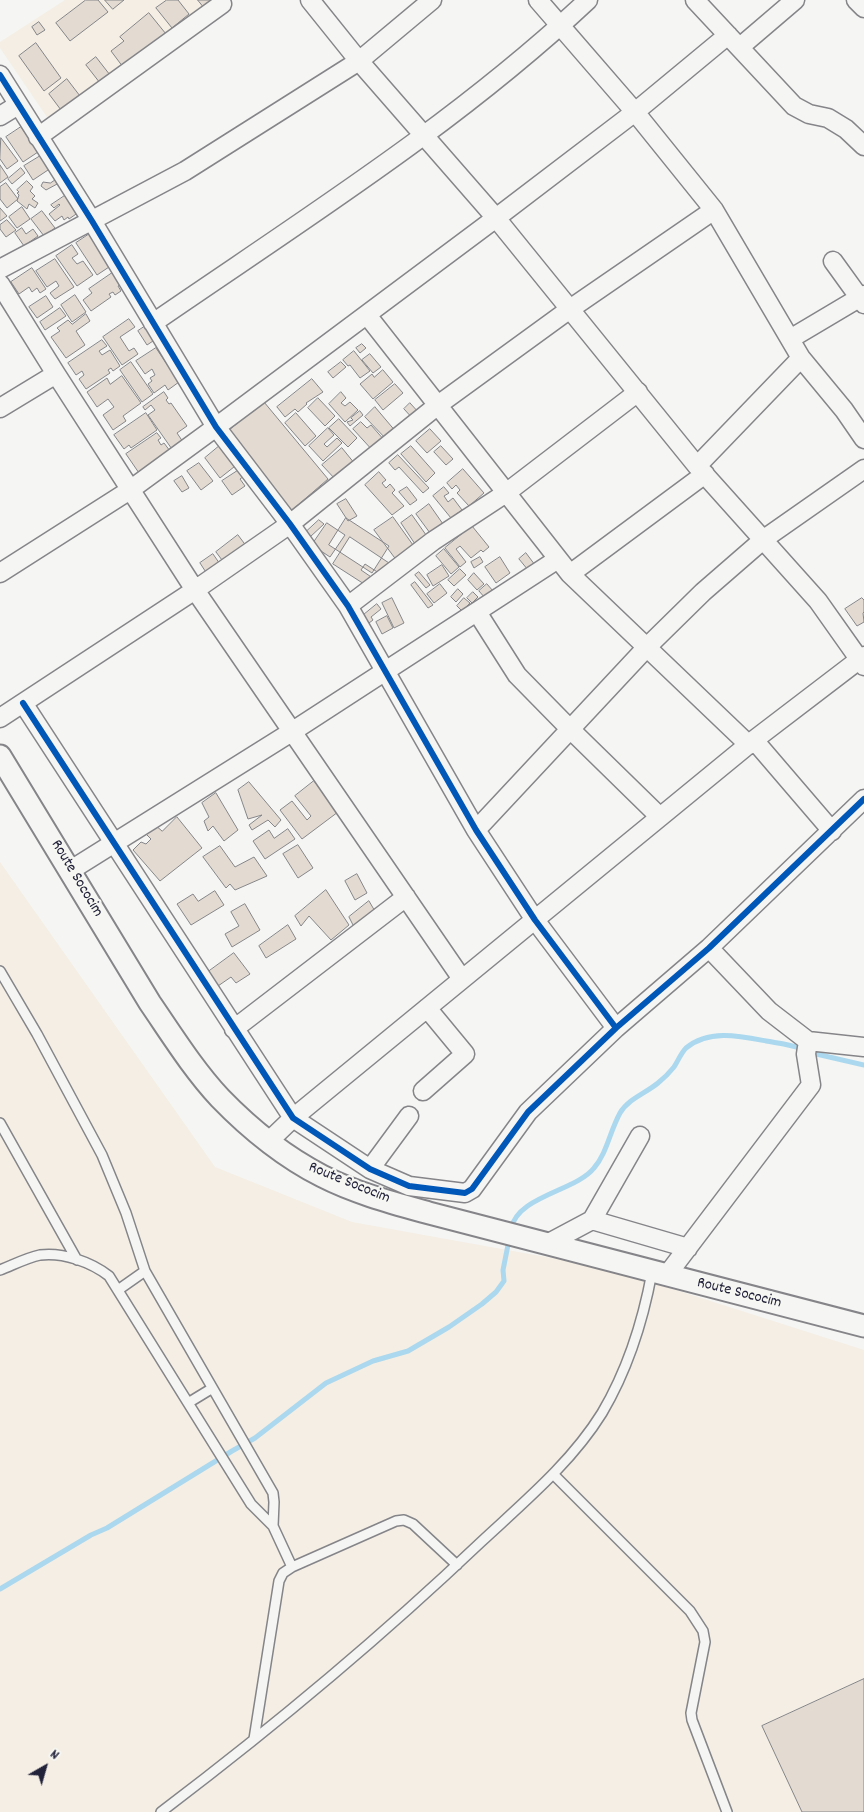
<!DOCTYPE html>
<html>
<head>
<meta charset="utf-8">
<style>
	body { margin:0 }
	#map { position:relative; width:864px; height:1812px; overflow:hidden; background:#f5f5f3; font-family:Dekko,sans-serif }
	canvas { display:block }
	.north { position:absolute; left:20px; top:1742px; width:50px; height:50px; -webkit-text-stroke:4px #f6f6f2; paint-order:stroke; rotate:38deg; font-size:14px; font-weight:700; line-height:20px; text-align:center; color:#22223b }
	.north::after { content:''; display:block; margin:auto; width:18px; height:22px; background:#22223b; clip-path:polygon(50% 0,100% 100%,50% 72%,0 100%) }
</style>
</head>
<body>
<div id="map">
<canvas width="864" height="1812"></canvas>
<div class="north">N</div>
</div>
<script>
const c = document.querySelector('canvas').getContext('2d');
c.lineJoin = 'round';
function paint(path, color) {
  c.fillStyle = color;
  c.fill(path, 'evenodd');
}
function strokePath(path, color, width, dash) {
  c.strokeStyle = color;
  c.lineWidth = width;
  c.lineCap = dash ? 'butt' : 'round';
  c.setLineDash(dash || []);
  c.stroke(path);
}
function label(font, color, halo, rows, align = 'center') {
  c.font = font + ' Dekko,sans-serif';
  c.lineWidth = 4.5;
  c.setLineDash([]);
  c.textBaseline = 'middle';
  c.strokeStyle = halo;
  c.fillStyle = color;
  for (const [text, x, y, turn = 0] of rows) {
    c.save();
    c.translate(x, y);
    c.rotate((+turn || 0) * Math.PI / 180);
    c.textAlign = isNaN(turn) ? turn : align;
    if (halo) c.strokeText(text, 0, 0);
    c.fillText(text, 0, 0);
    c.restore();
  }
}
paint(new Path2D(`
	M65 0H217L51 123 0 48V42Z
	M0 862 215 1167 352 1222 607 1268 864 1350V1812H0Z`), '#f4eee4');
strokePath(new Path2D(`
	M812 1053 864 1065
	M511 1229C517 1196 576 1191 594 1168 607 1153 610 1131 620 1113 628 1099 646 1093 658 1083 663 1079 670 1072 674 1067 678 1061 681 1053 686 1048 709 1029 740 1036 766 1041 777 1043 789 1044 799 1048
	M0 1589 91 1535 107 1528 232 1451 255 1438 326 1383 373 1361 408 1351 449 1327 482 1304 496 1292 504 1281 503 1270 509 1240`), '#abd8ee', 5);
const building = new Path2D(`
	M86 0H98L108 12 70 41 56 23Z
	M105 0H124L113 9Z
	M167 0H178L189 14 172 28 156 8Z
	M198 0H211L203 6Z
	M149 13 166 34 123 67 111 51 124 41 120 37Z
	M39 22 45 30 37 35 32 27Z
	M36 43 61 78 44 91 19 56Z
	M96 57 110 75 100 83 86 65Z
	M67 79 80 96 61 110 49 94Z
	M21 127 38 152 23 162 6 137Z
	M1 138 18 161 7 169 0 159Z
	M42 155 51 168 33 180 24 166Z
	M0 165 8 177 0 183Z
	M21 168 25 173 12 184 8 179Z
	M57 179 59 183 46 190 41 186 43 182 50 183Z
	M27 181 33 187 30 191 35 196 32 199 38 203 35 208 29 204 27 209 17 201 19 195 17 193 19 192 17 190Z
	M6 183 18 199 7 208 0 199V187Z
	M66 195 79 212 69 219 68 217 64 220 62 216 55 221 49 214 60 205 59 204 54 208 51 205Z
	M22 207 30 219 17 228 9 217Z
	M0 208 7 216 0 221Z
	M42 211 55 228 44 236 31 219Z
	M7 220 16 230 6 237 0 229V225Z
	M22 228 26 234 33 229 38 236 24 246 15 233Z
	M91 233 112 265 97 275 76 243Z
	M72 245 78 254 72 258 77 264 83 261 93 275 77 286 56 256Z
	M55 259 74 287 55 299 50 293 59 286 56 281 47 287 36 271Z
	M32 268 46 289 40 293 37 288 32 292 29 287 19 294 11 282Z
	M118 269 126 281 118 286 121 291 115 295 113 292 109 294 111 297 91 311 83 300 92 293 89 289Z
	M75 295 86 312 72 322 61 305Z
	M46 296 53 307 37 318 29 307Z
	M60 308 66 316 45 330 40 322Z
	M86 314 90 321 76 331 85 345 66 358 51 337 60 331 57 328 68 320 72 324Z
	M129 319 135 327 120 337 129 351 134 348 138 354 122 365 103 337Z
	M150 323 159 337 147 345 138 331Z
	M102 340 107 346 99 351 102 355 110 350 120 366 113 371 111 368 108 370 110 373 86 389 79 379 84 375 82 371 76 375 68 363Z
	M362 344 366 348 360 353 356 348Z
	M156 348 179 382 168 390 165 385 154 393 148 384 152 381 150 378 155 375 152 369 145 374 136 361Z
	M354 351 370 371 360 378 350 365 348 366 343 360Z
	M370 354 381 367 373 373 362 360Z
	M131 362 153 394 142 402 120 370Z
	M341 362 346 367 333 378 328 372Z
	M383 370 393 382 373 399 360 384 372 374 374 377Z
	M122 376 141 403 123 416 126 421 113 430 103 415 114 407 108 399 97 407 87 392 107 378 110 384Z
	M312 379 323 392 306 403 307 404 298 412 295 409 285 417 277 407Z
	M395 384 403 393 383 410 375 400Z
	M164 392 168 398 166 400 169 404 171 403 187 426 177 433 185 445 174 452 148 415 155 410 151 405 145 410 143 407Z
	M341 392 346 398 341 403 345 406 350 402 358 410 345 422 329 404Z
	M318 398 335 416 325 426 308 408Z
	M264 402 328 479 291 511 226 433Z
	M410 403 420 414 414 420 404 409Z
	M375 407 397 433 388 441 365 417Z
	M360 411 363 415 350 426 347 422 353 420 351 418Z
	M146 413 157 430 131 448 129 445 124 449 114 435Z
	M296 413 316 436 305 446 285 423Z
	M339 419 357 438 348 447 329 428Z
	M361 422 367 428 371 425 385 441 374 452 353 429Z
	M328 428 334 435 324 444 327 447 337 438 342 443 323 461 309 446Z
	M430 429 441 441 427 453 416 441Z
	M157 433 161 438 158 440 161 445 164 443 170 451 139 473 126 454Z
	M223 443 239 463 220 478 205 458Z
	M411 446 435 473 426 482 401 454Z
	M441 446 453 459 446 465 434 452Z
	M342 448 355 464 336 480 322 465Z
	M398 455 429 488 423 493 399 467 395 470 389 463Z
	M199 463 213 481 201 490 187 471Z
	M242 468 247 474 240 479 245 486 232 495 222 481Z
	M463 469 484 493 469 506 457 493 460 490 456 485 452 489 447 483Z
	M379 472 386 480 382 483 386 488 390 484 395 490 392 493 404 506 392 515 365 485Z
	M182 476 189 488 182 492 174 481Z
	M407 487 417 500 410 505 399 492Z
	M444 487 449 493 444 496 448 502 453 498 462 510 451 518 433 496Z
	M346 499 357 516 348 521 337 504Z
	M429 504 443 524 430 533 416 514Z
	M412 515 431 542 419 550 401 523Z
	M393 517 418 552 400 565 374 530Z
	M346 518 389 546 372 573 329 545Z
	M319 520 324 524 310 537 306 532Z
	M327 523 345 535 330 557 312 545Z
	M472 526 489 547 483 552 481 550 471 558 460 546 456 549 466 562 460 567 445 548Z
	M238 535 247 547 225 564 216 552Z
	M350 537 392 565 385 577 365 564 361 570 380 583 375 591 333 564Z
	M444 549 459 567 451 574 436 556Z
	M526 553 535 565 528 570 519 559Z
	M213 554 222 567 209 577 200 563Z
	M480 557 483 562 474 568 471 562Z
	M500 557 510 573 496 583 485 567Z
	M442 565 449 576 433 586 427 575Z
	M460 569 466 575 454 586 448 580Z
	M419 572 430 585 426 588 415 575Z
	M474 573 484 584 477 590 468 580Z
	M415 582 433 605 428 608 411 585Z
	M440 584 447 593 434 603 427 594Z
	M487 584 493 591 485 598 479 591Z
	M458 589 463 594 456 602 451 597Z
	M473 592 478 597 472 603 467 598Z
	M392 598 404 623 394 628 382 603Z
	M464 598 470 603 462 611 457 606Z
	M862 598 864 600V612L863 613 864 622 857 626 845 609Z
	M377 604 381 609 371 617 373 620 361 629 355 622Z
	M387 616 393 628 382 634 376 622Z
	M314 781 338 812 302 839 280 810 292 801 307 820 311 816 295 796Z
	M249 782 281 820 275 827 268 820 252 830 249 825 262 815 248 819 238 790Z
	M216 793 238 830 224 841 213 826 208 831 204 821 209 817 202 803Z
	M177 817 202 848 160 881 133 850 141 842 146 844 151 839 144 832 155 825 162 831Z
	M288 829 295 839 265 859 253 841 269 830 274 838Z
	M298 845 313 868 298 878 283 854Z
	M220 846 235 867 254 857 267 876 235 890 230 884 226 888 203 857Z
	M357 874 367 893 355 900 345 881Z
	M326 890 349 925 331 940 309 916 301 926 295 916Z
	M215 891 224 905 191 925 177 904 193 894 198 901Z
	M369 901 376 913 355 929 349 917Z
	M245 904 260 930 232 947 225 934 239 926 231 912Z
	M288 925 296 939 266 958 259 946Z
	M234 953 250 974 236 983 231 977 218 986 208 972Z
	M864 1679V1812H802L762 1726Z`);
paint(building, '#e3dbd2');
strokePath(building, '#858589', 1);
const service = new Path2D(`
	M0 971 37 1034 102 1155 126 1213 145 1271 273 1493 274 1502 273 1526
	M0 1123 77 1260
	M0 1270C13 1265 26 1258 40 1255 63 1252 91 1262 109 1276L251 1504 273 1526 292 1567
	M118 1290 145 1271
	M188 1403 211 1389
	M553 1474 690 1611 703 1631 705 1642 691 1713 692 1720 727 1812
	M254 1739 279 1581 283 1573 292 1567 396 1521 404 1520 413 1524 457 1565
	M161 1812C272 1728 380 1638 481 1542 524 1502 571 1463 602 1413 628 1369 643 1321 652 1272`);
const minor = new Path2D(`
	M310 0 359 61 496 218 697 466 818 601 864 666
	M538 0 635 112 714 210 801 358 844 410 864 439
	M695 0 794 106 809 114 828 118 846 129 864 146
	M856 0 864 8
	M740 47 795 0
	M0 75 92 221 216 427 290 524 348 606 476 830 535 920 616 1028
	M0 116 18 105
	M38 137 222 4
	M833 261 864 304
	M0 269 185 171 359 61 432 0
	M0 284 56 374 195 590 462 979
	M367 315 570 574 749 745
	M153 323C301 221 456 124 588 0
	M790 339 864 295
	M0 408 56 374
	M697 466 801 358
	M0 573 130 490 216 427 496 218 635 112 728 35
	M570 574 705 474
	M348 606 433 541 506 493 638 392
	M477 612 517 675 570 729 660 817
	M23 703 293 1118 370 1169 409 1186 465 1193 472 1189 528 1112 616 1028 709 948 864 799
	M0 718 195 590 290 524 438 405 570 309 714 210
	M754 740 832 831
	M476 830 647 647 703 592 764 539 864 469
	M71 870 293 731 558 559
	M709 948 769 1011 808 1041 864 1047
	M234 1029 406 897
	M423 1091 465 1054 427 1008
	M269 1141 293 1118 754 740 864 656
	M370 1169 409 1116
	M592 1220 688 1248
	M547 1244 592 1220 640 1136
	M667 1275 811 1085 806 1054 808 1041`);
const tertiary = new Path2D(`
	M0 756 150 1003C172 1035 193 1069 220 1098 249 1128 285 1157 322 1176 355 1193 393 1203 429 1213L864 1326`);
strokePath(service, '#858589', 12);
strokePath(minor, '#858589', 21);
strokePath(tertiary, '#858589', 25);
strokePath(service, '#f5f5f3', 9);
strokePath(minor, '#f5f5f3', 18);
strokePath(tertiary, '#f5f5f3', 21);
strokePath(new Path2D(`
	M0 75 92 221 216 427 290 524 348 606 476 830 535 920 616 1028
	M23 703 293 1118 370 1169 409 1186 465 1193 472 1189 528 1112 616 1028 709 948 864 799`), '#0057b8', 6);
label('16px', '#22223b', '#f6f6f2', [
	["Route Sococim",76,879,59],
	["Route Sococim",349,1184,22],
	["Route Sococim",739,1294,14]
]);
</script>
</body>
</html>
